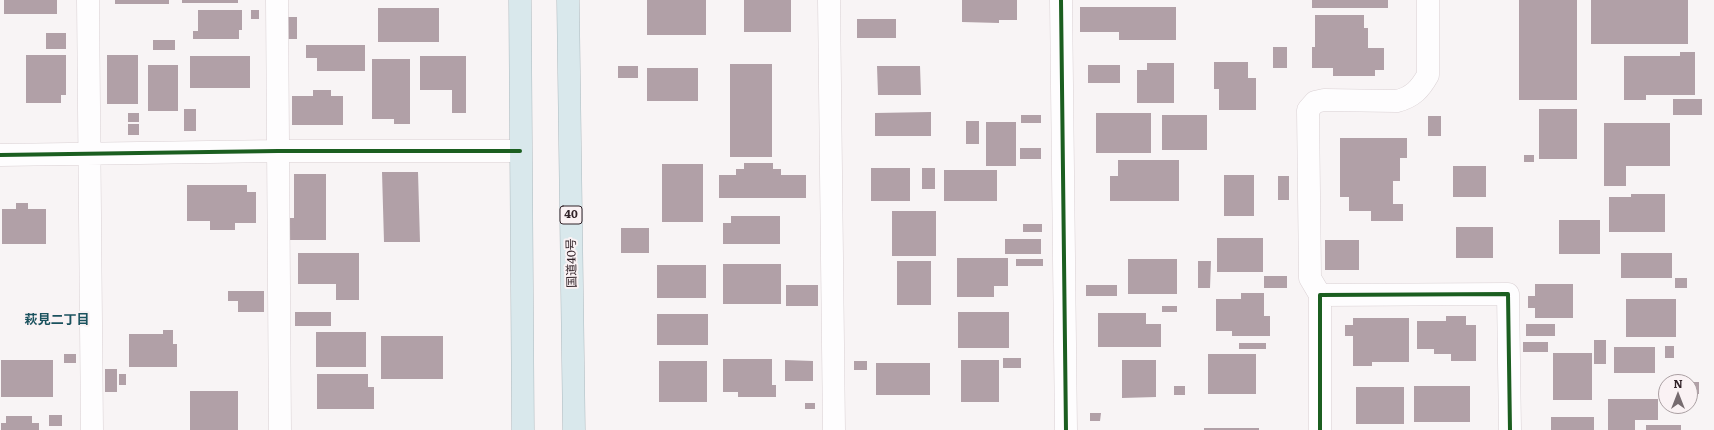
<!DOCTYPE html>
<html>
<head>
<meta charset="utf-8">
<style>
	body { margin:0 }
	#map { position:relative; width:1714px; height:430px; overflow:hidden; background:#f8f4f5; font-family:Literata,serif }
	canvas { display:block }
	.north { position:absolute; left:1658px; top:374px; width:40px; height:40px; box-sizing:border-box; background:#faf2f4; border:1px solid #aa9fa2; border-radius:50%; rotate:0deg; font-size:11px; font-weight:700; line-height:16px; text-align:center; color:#312228 }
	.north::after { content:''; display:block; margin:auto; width:14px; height:18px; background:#776c70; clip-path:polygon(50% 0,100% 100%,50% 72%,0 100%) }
</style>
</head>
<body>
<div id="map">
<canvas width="1714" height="430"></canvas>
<div class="north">N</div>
</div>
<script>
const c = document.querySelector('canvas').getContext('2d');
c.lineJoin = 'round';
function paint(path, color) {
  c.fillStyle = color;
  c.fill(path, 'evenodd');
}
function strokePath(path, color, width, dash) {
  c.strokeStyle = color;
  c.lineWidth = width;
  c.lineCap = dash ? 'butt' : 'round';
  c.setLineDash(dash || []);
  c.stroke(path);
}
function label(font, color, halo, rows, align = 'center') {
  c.font = font + ' Literata,"Noto Sans JP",serif';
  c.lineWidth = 4;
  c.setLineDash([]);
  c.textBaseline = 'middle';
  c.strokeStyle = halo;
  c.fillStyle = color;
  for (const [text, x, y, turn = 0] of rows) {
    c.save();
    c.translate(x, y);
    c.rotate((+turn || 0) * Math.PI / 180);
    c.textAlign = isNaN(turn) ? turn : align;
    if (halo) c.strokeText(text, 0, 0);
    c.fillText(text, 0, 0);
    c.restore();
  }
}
paint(new Path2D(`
	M4 0H57V14H4Z
	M115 0H169V4H115Z
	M182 0H238V3H182Z
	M647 0H706V35H647Z
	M744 0H791V32H744Z
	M962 0H1017V20H999V23L962 22Z
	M1312 0H1388V8H1312Z
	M1519 0H1577V100H1519Z
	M1591 0H1688V44H1591Z
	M1080 7H1176V40H1119V32H1080Z
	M378 8H439V42H378Z
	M198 10H242V30H239V39H193V31H198Z
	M251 10H259V19H251Z
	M1315 15H1364V28H1368V48H1384V70H1375V76H1333V68H1312V47H1315Z
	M287 17H297V39H287Z
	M857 19H896V38H857Z
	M46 33H66V49H46Z
	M153 40H175V50H153Z
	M306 45H365V71H317V58H306Z
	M1273 47H1287V68H1273Z
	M1680 52H1695V95H1646V100H1624V56H1680Z
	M26 55H66V95H61V103H26Z
	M107 55H138V104H107Z
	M190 56H250V88H190Z
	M420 56H466V113H452V90H420Z
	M372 59H410V124H394V119H372Z
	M1214 62H1248V78H1256V110H1219V89H1214Z
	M1147 63H1174V103H1137V70H1147Z
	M730 64H772V157H730Z
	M148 65H178V111H148Z
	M1088 65H1120V83H1088Z
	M618 66H638V78H618Z
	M877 66H920L921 95H878Z
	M647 68H698V101H647Z
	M313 90H331V96H343V125H292V96H313Z
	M1673 99H1702V115H1673Z
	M184 109H196V131H184Z
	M1539 109H1577V159H1539Z
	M931 112V136H875V113Z
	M128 113H139V122H128Z
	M1096 113H1151V153H1096Z
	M1021 115H1041V123H1021Z
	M1162 115H1207V150H1162Z
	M1428 116H1441V136H1428Z
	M966 121H979V144H966Z
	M986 122H1016V166H986Z
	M1604 123H1670V166H1626V186H1604Z
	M128 124H139V135H128Z
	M1340 138H1407V158H1400V181H1393V204H1403V221H1371V211H1349V197H1340Z
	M1020 148H1041V159H1020Z
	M1524 155H1534V162H1524Z
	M1118 160H1179V201H1110V176H1118Z
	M744 163H773V169H781V175H806V198H719V175H736V169H744Z
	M662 164H703V222H662Z
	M1453 166H1486V197H1453Z
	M871 168H910V201H871Z
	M922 168H935V189H922Z
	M944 170H997V201H944Z
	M382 172H418L420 242H384Z
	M294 174H326V240H290V218H294Z
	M1224 175H1254V216H1224Z
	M1278 176H1289V200H1278Z
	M187 185H247V192H256V223H235V230H210V221H187Z
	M1631 194H1665V232H1609V197H1631Z
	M16 203H28V209H46V244H2V209H16Z
	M892 211H936V256H892Z
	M731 216H780V244H723V223H731Z
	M1559 220H1600V254H1559Z
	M1023 224H1042V232H1023Z
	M1456 227H1493V258H1456Z
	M621 228H649V253H621Z
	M1217 238H1263V272H1217Z
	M1005 239H1041V254H1005Z
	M1325 240H1359V270H1325Z
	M298 253H359V300H336V284H298Z
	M1621 253H1672V278H1621Z
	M957 258H1008V286H994V297H957Z
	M1016 259H1043V266H1016Z
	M1128 259H1177V294H1128Z
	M897 261H931V305H897Z
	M1198 261H1211L1210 288H1198Z
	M723 264H781V304H723Z
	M657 265H706V298H657Z
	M1264 276H1287V288H1264Z
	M1675 278H1687V288H1675Z
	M1535 284H1573V318H1535V308H1528V296H1535Z
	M786 285H818V306H786Z
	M1086 285H1117V296H1086Z
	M228 291H264V312H238V301H228Z
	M1241 293H1264V316H1270V336H1232V331H1216V299H1241Z
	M1626 299H1676V337H1626Z
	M1162 306H1177V312H1162Z
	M295 312H331V326H295Z
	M958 312H1009V348H958Z
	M1098 313H1146V324H1161V347H1098Z
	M657 314H708V345H657Z
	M1446 316H1466V325H1476V361H1451V354H1434V349H1417V321H1446Z
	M1353 318H1409V362H1372V366H1353V336H1345V325H1353Z
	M1526 324H1555V336H1526Z
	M163 330H173V344H177V367H129V334H163Z
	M316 332H366V367H316Z
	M381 336H443V379H381Z
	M1594 340H1606V364H1594Z
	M1523 342H1548V352H1523Z
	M1239 343H1266V349H1239Z
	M1665 346H1674V358H1665Z
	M1614 347H1655V373H1614Z
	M1553 353H1592V400H1553Z
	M64 354H76V363H64Z
	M1208 354H1256V394H1208Z
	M1003 358H1021V368H1003Z
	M723 359H772V385H776V397H738V392H723Z
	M1 360H53V397H1Z
	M785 360 813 361V381H785Z
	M961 360H999V402H961Z
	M1122 360H1156V397L1122 398Z
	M659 361H707V402H659Z
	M854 361H867V370H854Z
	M876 363H930V395H876Z
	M105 369H117V392H105Z
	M119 374H126V385H119Z
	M317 374H368V387H374V409H317Z
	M1690 382H1699V394H1690Z
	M1174 386H1185V395H1174Z
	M1414 386H1470V422H1414Z
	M1356 387H1404V424H1356Z
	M190 391H238V430H190Z
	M1608 399H1658V420H1635V430H1608Z
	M805 403H815V409H805Z
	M1090 413H1101L1100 421H1090Z
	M49 415H62V426H49Z
	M6 416H32V423H39V430H1V423H6Z
	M1551 417H1594V430H1551Z
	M1646 425H1681V430H1646Z
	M1204 428H1259V430H1204Z`), '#b1a0a7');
const minor = new Path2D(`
	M88 0 92 430
	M277 0 280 430
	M829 0 834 430
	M1061 0 1066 430
	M0 155 278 151H520
	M1320 295 1310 278 1308 110 1315 102 1324 100 1397 101C1413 97 1420 89 1428 75V0
	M1320 430V295L1508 294 1510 430`);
const highway = new Path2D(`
	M520 0 523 430
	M568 0 574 430`);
strokePath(minor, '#d9d0d3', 23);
strokePath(highway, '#adbabf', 23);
strokePath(minor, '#fefdfe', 22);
strokePath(highway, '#d9e8ec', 22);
strokePath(new Path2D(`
	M1061 0 1066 430
	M0 155 278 151H520
	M1320 430V295L1508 294 1510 430`), '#1b5e20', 4);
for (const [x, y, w] of [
	[571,215,22]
]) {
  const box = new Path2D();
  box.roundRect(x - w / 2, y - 9, w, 18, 3);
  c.fillStyle = '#faf2f4';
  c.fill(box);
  strokePath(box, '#312228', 1);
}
label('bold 11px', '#312228', null, [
	["40",571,215]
]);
label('12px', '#312228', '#faf2f4', [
	["国道40号",572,263,-91]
]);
label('bold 13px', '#1b525e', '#faf2f4', [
	["萩見二丁目",57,320]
]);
</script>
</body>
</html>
